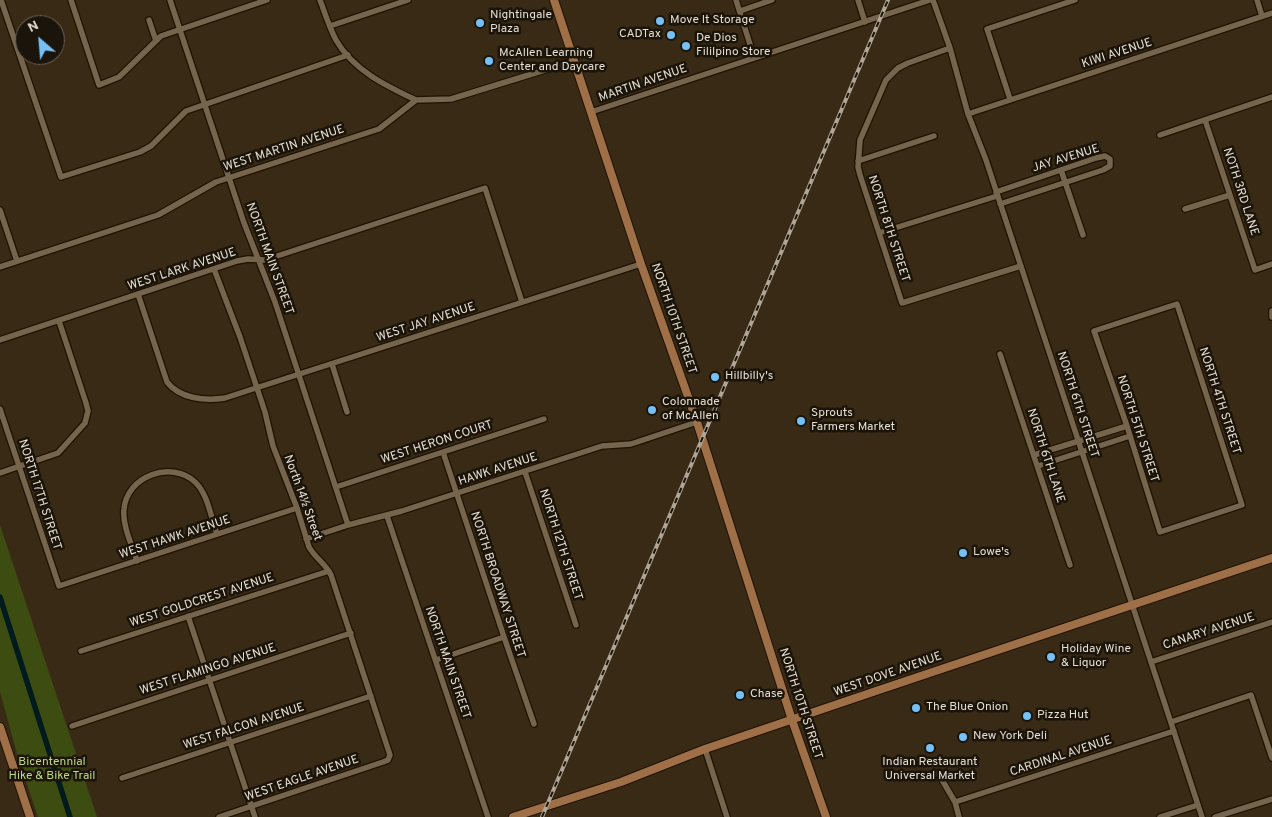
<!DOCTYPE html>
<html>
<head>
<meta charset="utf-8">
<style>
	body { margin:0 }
	#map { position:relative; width:1272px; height:817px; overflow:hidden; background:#382a14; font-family:Overpass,sans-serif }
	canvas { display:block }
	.north { position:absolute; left:15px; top:15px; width:50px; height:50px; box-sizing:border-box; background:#1a140a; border:1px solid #6c6459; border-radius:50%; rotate:333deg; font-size:14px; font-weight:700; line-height:20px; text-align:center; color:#e7ddd0 }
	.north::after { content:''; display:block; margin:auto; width:18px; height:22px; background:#75c0f6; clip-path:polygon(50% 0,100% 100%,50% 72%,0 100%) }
</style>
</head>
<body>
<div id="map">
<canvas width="1272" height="817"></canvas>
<div class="north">N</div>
</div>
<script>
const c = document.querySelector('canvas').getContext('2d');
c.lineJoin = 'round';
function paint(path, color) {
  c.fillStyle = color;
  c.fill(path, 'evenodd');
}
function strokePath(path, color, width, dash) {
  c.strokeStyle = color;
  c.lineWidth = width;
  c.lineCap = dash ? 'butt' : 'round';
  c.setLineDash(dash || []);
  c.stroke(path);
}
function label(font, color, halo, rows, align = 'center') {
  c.font = font + ' Overpass,sans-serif';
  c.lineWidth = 5;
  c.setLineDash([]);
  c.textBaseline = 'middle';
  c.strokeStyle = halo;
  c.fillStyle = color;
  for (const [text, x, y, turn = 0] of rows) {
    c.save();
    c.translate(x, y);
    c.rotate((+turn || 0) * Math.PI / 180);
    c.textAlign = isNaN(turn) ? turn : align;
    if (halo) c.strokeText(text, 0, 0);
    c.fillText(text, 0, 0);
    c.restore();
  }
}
paint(new Path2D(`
	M0 525 97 817H38L18 757 0 692Z`), '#3d4d11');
strokePath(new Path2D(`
	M0 597 70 817`), '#001a1e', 5.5);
const minor = new Path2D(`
	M1 0 61 177 140 152 151 146 186 111 348 55
	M71 0 99 85 119 77 161 36 267 0
	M170 0 244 223 275 302 348 525
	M320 0C325 13 329 27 336 40 353 70 386 86 416 100
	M736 0 754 57
	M858 0 865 22
	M933 0 950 48 968 114 986 160 1202 817
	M1257 0 1262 16
	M740 11 772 0
	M149 20 156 41
	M330 26 408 0
	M950 48 908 63 898 68 886 80 860 140 858 167 860 175 902 303 1021 266
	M1010 99 987 29 1075 0
	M591 112 930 0
	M968 114 1272 13
	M1205 120 1255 270 1272 264
	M1160 135 1272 97
	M858 161 934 136
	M1061 170 1083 235
	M996 192 1096 158 1105 156 1110 159V166L1103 170 1000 204
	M1185 209 1230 195
	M0 210 17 261
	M879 233 997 196
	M0 267 158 215 216 182 379 129 416 100 451 99 574 61
	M214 269 240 337 265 412 273 446 297 508 309 547C315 558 326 564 331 575L390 755 388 760 383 762 219 817
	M138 294 167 382C180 399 205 401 225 398L641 264
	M1177 304 1242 505 1160 532 1127 426 1094 331Z
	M1272 311V317
	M0 340 237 261 248 259 265 260 485 188 522 302
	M1000 354 1070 565
	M332 364 347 412
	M0 409 59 586 297 508
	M443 452 504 637 534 724
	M1034 455 1127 426
	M1038 466 1130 436
	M525 472 576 625
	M0 473 58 453 85 423 88 411 86 403 59 321
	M336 487 544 419
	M387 516 488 817
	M306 539 348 525 402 511 602 446 631 444 697 422
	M137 561C132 545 122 525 124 509 127 476 171 460 195 482 208 494 211 518 217 534
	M188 616 255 817
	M81 651 329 571
	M436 660 504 637
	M1151 662 1272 622
	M1171 722 1251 695 1272 758
	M72 726 351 633
	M705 749 727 817
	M938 773 955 802 959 817
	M122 778 371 696
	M955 802 1174 731
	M1160 817 1198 805
	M1215 817 1272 799`);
const major = new Path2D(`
	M554 0 641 264 697 422 792 720 826 817
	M0 727 30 817
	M513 817 621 782 705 749 873 692 1272 558`);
strokePath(minor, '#1f1200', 8);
strokePath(major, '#1f1200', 10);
strokePath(minor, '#76654d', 5.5);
strokePath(major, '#9f7048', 8);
const rail = new Path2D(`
	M542 817 888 0`);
strokePath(rail, '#b1a696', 4);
strokePath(rail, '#1a140a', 2, [5.5]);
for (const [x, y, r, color] of [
	[660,21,5,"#75c0f6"],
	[480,23,5,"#75c0f6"],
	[671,35,5,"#75c0f6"],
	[686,46,5,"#75c0f6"],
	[489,61,5,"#75c0f6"],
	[715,377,5,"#75c0f6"],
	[652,410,5,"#75c0f6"],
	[801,421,5,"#75c0f6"],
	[963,553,5,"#75c0f6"],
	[1051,657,5,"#75c0f6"],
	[740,695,5,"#75c0f6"],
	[916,708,5,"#75c0f6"],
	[1027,716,5,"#75c0f6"],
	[963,737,5,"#75c0f6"],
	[930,748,5,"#75c0f6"]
]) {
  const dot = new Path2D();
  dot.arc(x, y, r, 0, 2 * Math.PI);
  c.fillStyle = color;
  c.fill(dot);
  strokePath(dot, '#1a140a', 2);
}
label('12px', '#e7ddd0', '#1a140a', [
	["Nightingale",490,16],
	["Plaza",490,30],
	["Move It Storage",670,21],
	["CADTax",661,35,"right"],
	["De Dios",696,39],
	["Fililpino Store",696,53],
	["McAllen Learning",499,54],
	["Center and Daycare",499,68],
	["Hillbilly's",725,377],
	["Colonnade",662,403],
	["of McAllen",662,417],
	["Sprouts",811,414],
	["Farmers Market",811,428],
	["Lowe's",973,553],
	["Holiday Wine",1061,650],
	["& Liquor",1061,664],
	["Chase",750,695],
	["The Blue Onion",926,708],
	["Pizza Hut",1037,716],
	["New York Deli",973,737],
	["Indian Restaurant",930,763,"center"],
	["Universal Market",930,777,"center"]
], 'left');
label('12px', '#e7ddd0', '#1a140a', [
	["KIWI AVENUE",1117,54,-18],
	["MARTIN AVENUE",643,84,-19],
	["WEST MARTIN AVENUE",284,149,-18],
	["JAY AVENUE",1066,159,-17],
	["NOTH 3RD LANE",1240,192,72],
	["NORTH 8TH STREET",888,229,72],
	["NORTH MAIN STREET",269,259,70],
	["WEST LARK AVENUE",182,270,-18],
	["NORTH 10TH STREET",673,319,71],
	["WEST JAY AVENUE",426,323,-18],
	["NORTH 4TH STREET",1219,401,72],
	["NORTH 6TH STREET",1077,405,72],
	["NORTH 5TH STREET",1137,429,72],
	["WEST HERON COURT",437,443,-18],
	["NORTH 6TH LANE",1045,456,72],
	["HAWK AVENUE",498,470,-18],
	["NORTH 17TH STREET",39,495,72],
	["North 14½ Street",302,498,70],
	["WEST HAWK AVENUE",175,538,-18],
	["NORTH 12TH STREET",560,545,72],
	["NORTH BROADWAY STREET",497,585,72],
	["WEST GOLDCREST AVENUE",202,601,-18],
	["CANARY AVENUE",1209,632,-18],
	["NORTH MAIN STREET",447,663,71],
	["WEST FLAMINGO AVENUE",208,670,-18],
	["WEST DOVE AVENUE",888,675,-19],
	["NORTH 10TH STREET",800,704,72],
	["WEST FALCON AVENUE",244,727,-18],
	["CARDINAL AVENUE",1061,757,-18],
	["WEST EAGLE AVENUE",302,779,-19]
]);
label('12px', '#bdd87f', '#1a140a', [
	["Bicentennial",52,763],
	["Hike & Bike Trail",52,777]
]);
</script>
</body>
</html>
